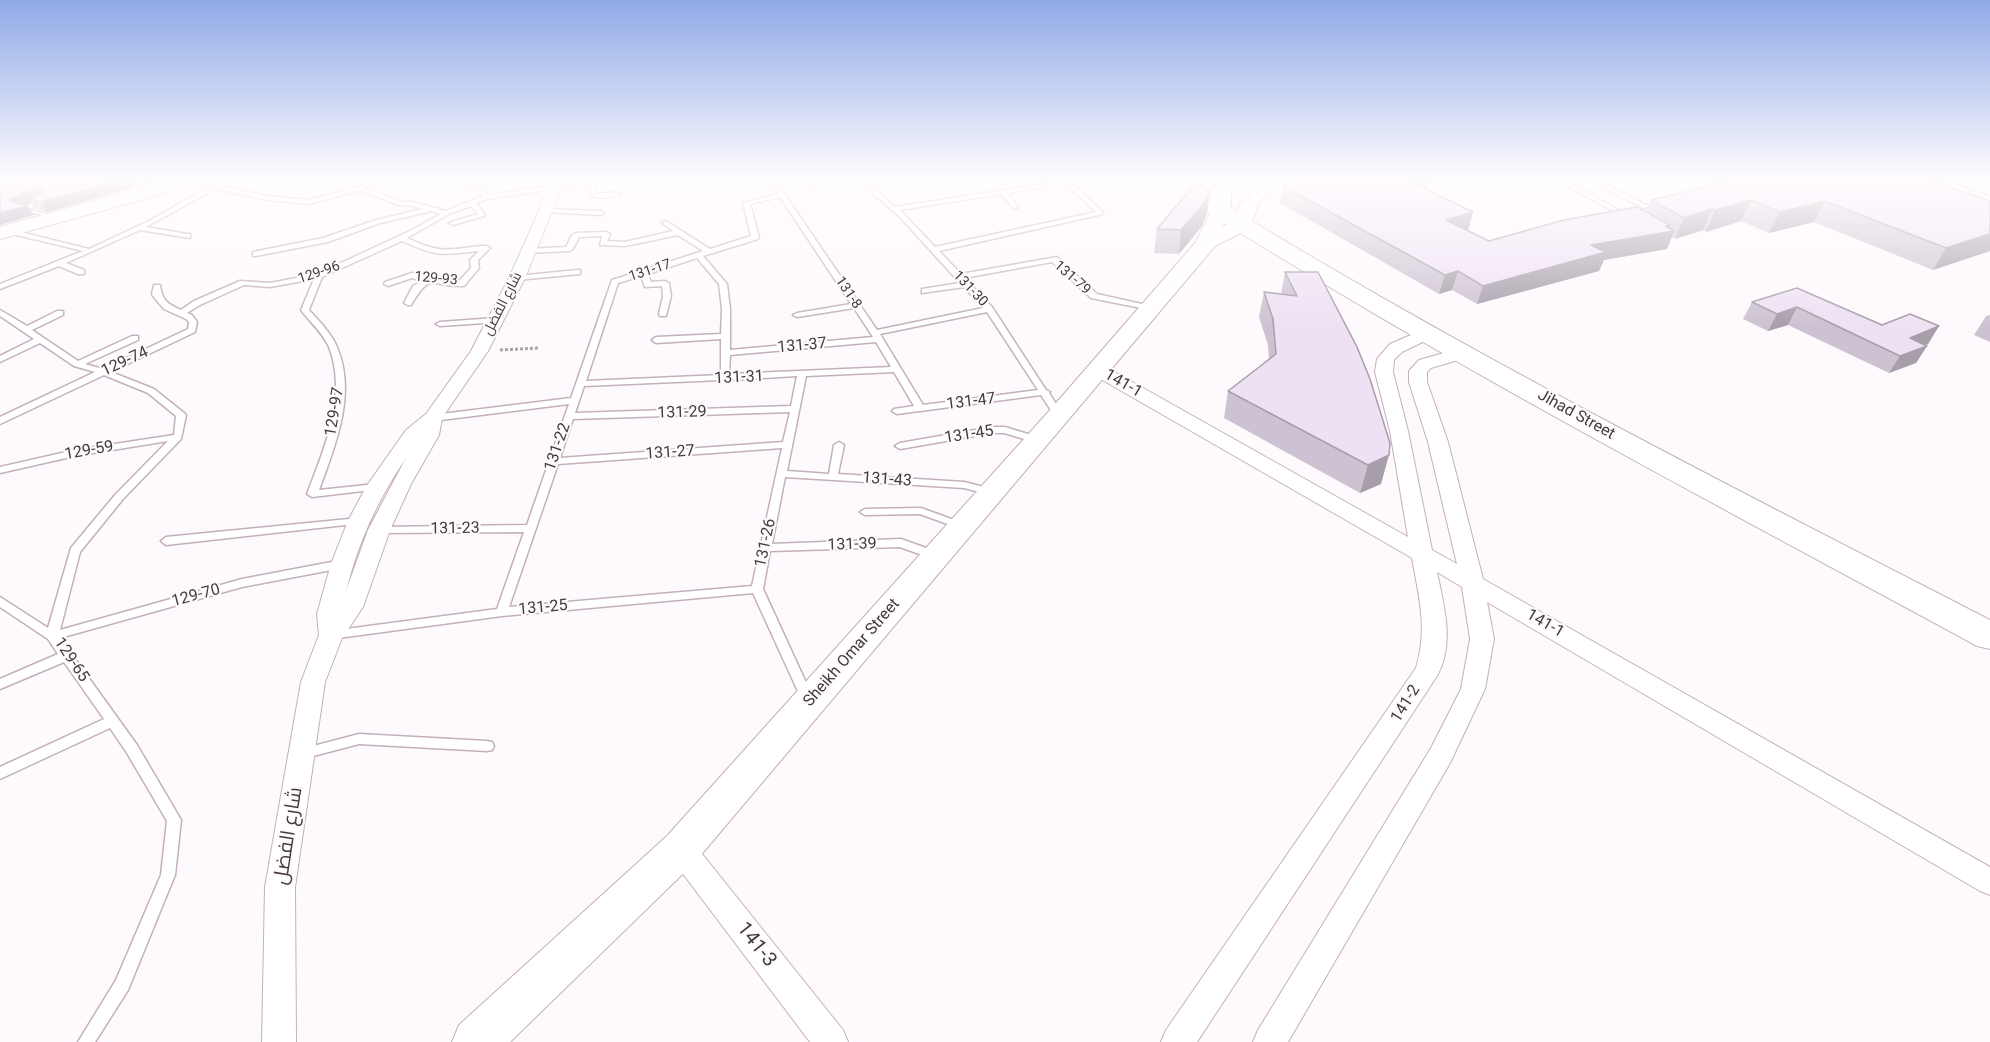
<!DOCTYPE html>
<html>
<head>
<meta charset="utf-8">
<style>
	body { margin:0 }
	canvas { display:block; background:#fef9fc }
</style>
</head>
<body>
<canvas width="1990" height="1042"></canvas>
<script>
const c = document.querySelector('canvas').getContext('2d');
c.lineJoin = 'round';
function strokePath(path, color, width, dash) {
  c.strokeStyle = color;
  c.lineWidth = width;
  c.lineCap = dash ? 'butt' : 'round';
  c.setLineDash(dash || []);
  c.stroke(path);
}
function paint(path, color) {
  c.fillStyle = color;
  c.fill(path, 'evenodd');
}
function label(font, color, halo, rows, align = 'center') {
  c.font = font + ' Roboto,Cairo,sans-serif';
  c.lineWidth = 4.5;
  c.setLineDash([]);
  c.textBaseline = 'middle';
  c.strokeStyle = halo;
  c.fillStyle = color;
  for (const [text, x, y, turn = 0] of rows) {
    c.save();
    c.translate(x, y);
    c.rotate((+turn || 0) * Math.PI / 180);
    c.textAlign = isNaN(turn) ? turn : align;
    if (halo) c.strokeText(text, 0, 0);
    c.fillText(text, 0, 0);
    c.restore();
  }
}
const lane = new Path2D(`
	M109 180H126L162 186 165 188 162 190Z
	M221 180H229L220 186 268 196 309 200 362 186 401 202H413L446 211 482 196 476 189 441 180H455L480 186 488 195 585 180H603L596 183V194L618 192 621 194C613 198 600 199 591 196L590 184 487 199 476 203 485 215 484 216 453 225 449 223 451 222 478 214 471 206 449 214 407 238C442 254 445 250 481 246H486L490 248 478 260 479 268 464 286C432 288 432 269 411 305H408L404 303 413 286 422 281 412 278 388 286 384 284 385 282 412 273 429 278 459 281 471 268 470 260 479 251C442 255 437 257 402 241L322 277 309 310C319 321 331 333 337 347 357 394 335 446 319 490L376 484 380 485 381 487 380 489 312 497 307 494C324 449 348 396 329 347 323 333 310 322 301 310L314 279 270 287 244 285 200 305 187 313 192 315 197 322 195 332 111 372 154 389 184 413 186 415 181 439 123 499 80 552 60 630 242 579 342 560 347 564 342 568 242 587 60 638 137 745 181 820 175 875 128 990 95 1042H78L116 980 161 875 167 821 127 753 110 728 0 779V767L104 719 64 662 0 689V679L58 654 48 639 0 607V597L48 628 71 548 115 495 168 441 75 456 0 473V467L75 450 174 435 176 416 148 393 104 375 0 424V417L95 372 74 366 40 343 0 362V356L34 339 0 316V310L27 326 57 311H63V315L32 330 78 361 132 336H138V340L85 364 103 369 188 329 189 322 186 319 164 309 153 296 152 294 154 285H160C162 300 167 304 181 310L194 301 240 281 270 283 317 274 410 231 441 214 432 211 380 223 328 242 256 256H253V252L323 238 376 220 423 209 413 206 398 205 361 190 309 204 268 200 215 189 146 227 187 234H190V238L140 230 66 263 84 270V274H78L59 266 0 289V284L83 251 0 231V227L89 249 149 221Z
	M681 180H687V186H683Z
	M714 180H721V181L718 183Z
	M769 180H775L877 330 983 308 964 287 922 293V289L960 283 899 216 857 180H864L895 207 1069 180 1103 212V214L939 251 961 274 1057 257 1097 294 1151 306 1155 308 1151 310 1091 298 1052 262 964 278 992 307 1046 390 1050 392 1049 393 1064 416 1059 419 1056 418 1041 395 897 414 892 411 894 409 914 406 894 372 806 376 787 471 829 474 834 445 839 442 844 445 838 474 964 482 996 490 997 492 992 495 964 488 785 477 772 544 901 539 940 553 941 556 936 560 900 547 770 551 763 589 813 698 811 701 807 703 803 701 801 698 753 593 502 616 331 639 327 638 325 635 327 632 331 631 497 609 524 532 379 533 374 530 379 527 527 525 569 404 433 421 428 418 433 415 571 398 612 280 703 251 678 235 625 246 600 245 602 236 579 237 573 249 569 251 529 253H526V249L566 247 572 235 576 233 606 232 610 234 607 241 625 242 673 231 664 224 662 223 666 221 710 249 751 236 743 203 778 194ZM1066 184 1096 212 935 247 900 210 1001 194 1013 208 1015 209 1018 207 1008 193ZM780 197 851 304 797 313 793 315 797 317 854 308 873 337 730 350V309L727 284 703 256 758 239 759 237 750 204ZM697 258 719 284 722 309 721 334 656 337 652 340 656 343 721 339V375L586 381 618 283 641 276 645 287 662 286 663 296 659 314 660 316H666L671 296 669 283 665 281 651 282 648 274ZM987 312 1038 390 923 405 880 334ZM876 342 891 367 729 374 730 355ZM797 376 791 406 575 413 584 386 721 380 725 382 729 380ZM790 412 783 442 560 458 573 419ZM782 448 752 586 509 607 558 464Z
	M830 180H844L811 188 808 186Z
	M1557 180H1565L1629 216 1624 217Z
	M1589 180H1598L1646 205 1662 201 1665 203 1643 208Z
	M1934 180H1944L1990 197V201Z
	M44 198 47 200 46 201 28 209 58 217V219L18 209Z
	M546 209 601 211 604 213 601 215 544 212V210Z
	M577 270H580V274L517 280 513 278 517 276Z
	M496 318H499V322L440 326 436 324 440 322Z
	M992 427H1005L1041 438 1043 440 1038 443 1004 433H992L900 449 895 446 900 443Z
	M921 508 965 524 966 526 961 529 920 514 865 515 860 512 865 509Z
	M359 518 364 521 363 523 166 545 161 541 166 537Z
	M359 734 487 741 492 742 494 746 492 750 487 751 359 744 302 759 297 758 295 754 297 750 302 749Z`);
const street = new Path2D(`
	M547 180H561L562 186 525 278 488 351 442 418 439 435 411 484 390 530 363 607 342 638 325 682 295 887 296 1042H262L265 887 301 682 319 635 317 614 331 564 348 521 366 487 406 430 426 414 471 351 509 278 539 211 548 186ZM406 458 368 530 346 591C358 542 378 499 406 458Z
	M1223 180H1237L1226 192H1216L1214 189Z
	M1265 180H1278L1253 209H1243L1241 206 1243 203Z
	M1427 328 1433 329 1435 333 1433 337 1402 352 1394 360 1393 372 1408 431 1432 550 1457 564 1428 442 1409 382V371L1419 360 1462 348 1468 349 1471 353 1468 357 1431 368 1427 372V382L1448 442 1483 579 1990 867V895L1980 891 1487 602 1494 639 1485 689 1450 763 1288 1042H1253L1258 1030 1431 748 1461 689 1470 639 1462 587 1437 572C1444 606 1455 644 1437 676L1197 1042H1161L1166 1030 1416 668C1428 628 1419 598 1412 558L1092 374 1089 370 1092 366H1104L1408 537 1390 431 1375 372 1377 359 1390 344Z
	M681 836 691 840 843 1030 848 1042H810L671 858 667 849 671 840Z`);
const secondary = new Path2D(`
	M169 180H200L198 184 0 239V227Z
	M1221 183 1228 185 1231 189V214L1222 227 1233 222 1241 202H1255L1258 206 1249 229 1215 246 695 862 510 1042H452L459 1025 667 836 1050 410 1196 242C1199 235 1211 214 1211 210 1213 201 1209 193 1214 185Z`);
const primary = new Path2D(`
	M1160 180H1185C1444 342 1718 480 1990 620V649L1977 646C1703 497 1425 353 1163 184Z`);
strokePath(lane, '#c4b0bc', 3);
strokePath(street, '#c4b0bc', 2);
strokePath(secondary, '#c4b0bc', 2);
strokePath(primary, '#c4b0bc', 2);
strokePath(new Path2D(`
	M500 350 540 348`), '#aaa4a8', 3, [3, 2]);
paint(lane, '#fff');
paint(street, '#fff');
paint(secondary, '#fff');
paint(primary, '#fff');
paint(new Path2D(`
	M0 180 135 187 47 212 35 208 31 202 24 205 34 215 0 225Z
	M134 180H160L153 182Z
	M1287 180H1429L1427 188 1425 189 1473 212 1468 230H1467L1489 241 1646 212 1651 200 1729 181 1730 180H1929L1990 201V251L1933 270 1814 222 1769 233 1741 221 1706 232 1703 230 1675 239 1672 237 1667 249 1604 260 1599 271 1477 304 1452 290 1439 294 1280 203 1283 186Z
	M1704 180H1729L1714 184Z
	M1210 191 1207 214 1202 226 1179 254 1154 253 1157 229Z
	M1285 272H1318L1381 484 1360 493 1224 418 1228 391 1269 359 1268 345 1259 317 1264 292 1281 294Z
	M1797 288 1882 325 1939 326 1928 344 1926 345 1927 346 1916 363 1889 373 1788 325 1768 331 1743 319 1752 302Z
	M1990 315V342L1974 335 1986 316Z`), '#cdc2d1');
paint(new Path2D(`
	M121 180H131L135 187 47 212 41 202Z
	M1402 180H1429L1427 188 1398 195Z
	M1716 180H1729L1714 184Z
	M38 186 43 196 29 199 31 202 16 208 10 199Z
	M1210 191 1207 214 1202 226 1179 254 1181 230Z
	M1751 200 1741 221 1706 232 1715 210Z
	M1825 201 1814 222 1769 233 1780 212Z
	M28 206 34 215 0 225V213Z
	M1712 209 1703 230 1675 239 1684 218Z
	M1473 212 1468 230 1440 238 1446 220Z
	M1670 225 1667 232 1674 231 1667 249 1604 260 1599 271 1477 304 1483 286 1591 245Z
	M1990 234V251L1933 270 1946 248Z
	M1458 271 1452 290 1439 294 1445 275Z
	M1797 307 1788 325 1768 331 1777 314Z
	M1939 326 1928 344 1899 355 1910 338Z
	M1927 346 1916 363 1889 373 1900 356Z
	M1389 455 1381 484 1360 493 1368 465Z`), '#a79eaa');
const building = new Path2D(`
	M0 180H121L41 202 29 199 43 192V189L38 186 10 199 12 202 28 206 0 213Z
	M1287 180H1407L1473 212 1446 220 1489 241 1564 220 1637 207 1670 225 1666 226 1674 231 1591 245 1606 252 1483 286 1458 271 1445 275 1283 186Z
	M1734 180H1929L1990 201V234L1946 248 1825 201 1780 212 1751 200 1715 210 1712 209 1684 218 1651 200Z
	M1196 183 1210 191 1205 202 1181 230 1157 229Z
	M1285 272H1318L1357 347 1370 379 1390 443 1389 455 1368 465 1228 391 1276 354 1273 319 1264 292 1297 296Z
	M1797 288 1882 325 1910 314 1939 326 1910 338 1927 346 1900 356 1797 307 1777 314 1752 302Z`);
paint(building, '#eee1f3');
strokePath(building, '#a79eaa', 1.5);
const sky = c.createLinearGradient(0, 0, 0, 326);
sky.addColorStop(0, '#8fa9e7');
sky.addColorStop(0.55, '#fffcfe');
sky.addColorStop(1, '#fffcfe00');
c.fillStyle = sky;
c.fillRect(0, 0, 1990, 326);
label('14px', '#423a3e', '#fef9fc', [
	["131-17",650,271,-18],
	["129-96",319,273,-19],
	["131-79",1072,278,41],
	["129-93",436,279,5],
	["131-30",970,289,46],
	["131-8",848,293,56],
	["شارع الفضل",503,304,-63]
]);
label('16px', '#423a3e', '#fef9fc', [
	["131-37",802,346,-5],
	["129-74",125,362,-25],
	["131-31",739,378,-3],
	["141-1",1123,384,30],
	["131-47",971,402,-7],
	["129-97",335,412,-81],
	["131-29",682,413,-2],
	["Jihad Street",1576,415,29],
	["131-45",969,435,-9],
	["131-22",558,447,-71],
	["129-59",89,451,-10],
	["131-27",670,453,-4],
	["131-43",887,480,4],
	["131-23",455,529,-1],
	["131-26",766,543,-78],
	["131-39",852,545,-2],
	["129-70",196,596,-15],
	["131-25",543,608,-5],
	["141-1",1545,624,30],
	["Sheikh Omar Street",852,653,-49],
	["129-65",71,660,56],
	["141-2",1406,704,-58]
]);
label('20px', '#423a3e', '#fef9fc', [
	["شارع الفضل",289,836,-81],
	["141-3",756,945,52]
]);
</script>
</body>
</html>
